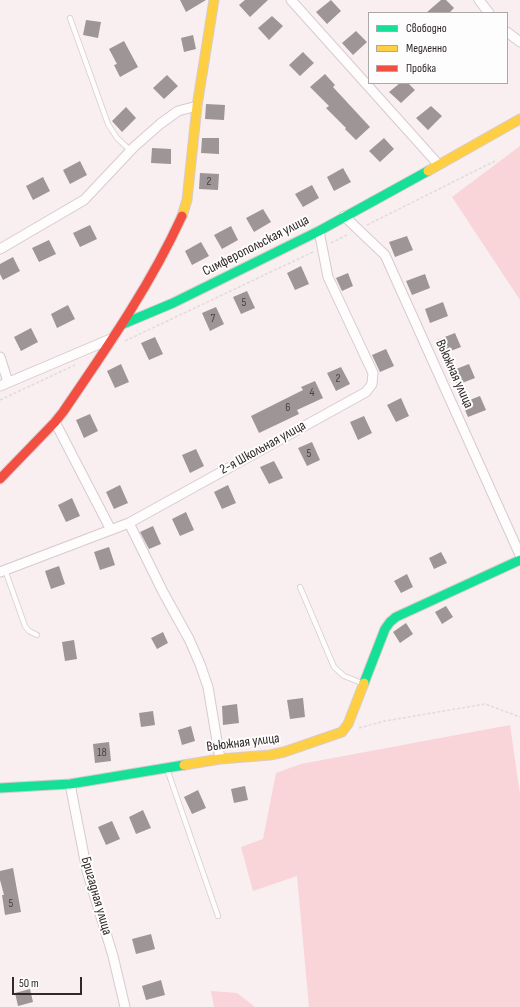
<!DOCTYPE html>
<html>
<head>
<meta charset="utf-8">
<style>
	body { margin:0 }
	#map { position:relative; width:520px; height:1007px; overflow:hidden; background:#f9eef0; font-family:"Sofia Sans Condensed",sans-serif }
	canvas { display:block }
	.legend { position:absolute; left:368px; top:12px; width:140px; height:72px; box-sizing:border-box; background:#fdfdfd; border:1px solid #aca7a8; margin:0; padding:5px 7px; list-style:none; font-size:12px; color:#322729 }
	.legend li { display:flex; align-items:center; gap:8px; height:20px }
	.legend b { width:20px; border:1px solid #aca7a8 }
	.scale { position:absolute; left:12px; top:977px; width:70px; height:18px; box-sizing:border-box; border:2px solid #322729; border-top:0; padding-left:5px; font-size:12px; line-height:14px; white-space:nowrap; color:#322729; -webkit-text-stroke:3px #fdfdfd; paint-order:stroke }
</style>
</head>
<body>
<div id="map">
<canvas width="520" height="1007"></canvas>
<ul class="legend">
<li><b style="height:5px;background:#16e098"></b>Свободно</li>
<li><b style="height:5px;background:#ffcf43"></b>Медленно</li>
<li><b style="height:5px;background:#f24e42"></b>Пробка</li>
</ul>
<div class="scale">50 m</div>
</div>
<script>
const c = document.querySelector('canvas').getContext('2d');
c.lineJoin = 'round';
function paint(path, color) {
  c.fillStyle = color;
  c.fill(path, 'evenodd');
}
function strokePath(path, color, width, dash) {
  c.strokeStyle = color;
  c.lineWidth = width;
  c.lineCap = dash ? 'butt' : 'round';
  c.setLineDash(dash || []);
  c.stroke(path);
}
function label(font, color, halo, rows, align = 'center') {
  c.font = font + ' "Sofia Sans Condensed",sans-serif';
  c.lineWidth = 4;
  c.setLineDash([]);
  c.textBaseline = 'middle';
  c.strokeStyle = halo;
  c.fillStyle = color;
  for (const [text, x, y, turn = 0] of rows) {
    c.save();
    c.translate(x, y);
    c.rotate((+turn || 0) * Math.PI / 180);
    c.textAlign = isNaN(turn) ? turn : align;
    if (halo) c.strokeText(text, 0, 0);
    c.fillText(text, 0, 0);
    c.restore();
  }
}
paint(new Path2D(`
	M520 146V300L452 197Z
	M510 725 520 795V1007H309L297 876 253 891 241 847 263 839 276 773 301 764Z
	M211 991 237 993 255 1007H214Z`), '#f9d4d9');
paint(new Path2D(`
	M180 0H206L186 12Z
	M245 0H268L250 17 239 5Z
	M331 0 341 11 327 24 316 12Z
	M441 0H446L454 8 449 13H426Z
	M272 16 283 26 269 40 258 28Z
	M86 20 101 22 98 38 83 35Z
	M356 31 367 42 353 55 342 43Z
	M193 35 196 49 184 52 181 38Z
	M124 41 138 67 120 77 114 65 117 64 109 49Z
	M303 52 314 63 300 76 289 65Z
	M325 74 335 85 333 87 370 127 356 140 345 129 346 128 326 108 329 106 310 87Z
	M167 75 178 86 164 99 153 88Z
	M400 83H408L415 90 401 103 389 92Z
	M206 104 225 105 224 120 205 119Z
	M431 106 442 116 428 130 416 118Z
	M126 107 136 118 122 132 112 121Z
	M202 138H219V154L201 153Z
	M384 138 394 149 380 162 369 151Z
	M152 148 171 149V164L151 163Z
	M80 161 87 175 70 184 63 170Z
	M343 168 351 182 334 191 327 177Z
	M200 173 219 174 218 190 199 189Z
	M43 177 50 191 33 200 26 186Z
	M312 185 319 198 303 207 295 194Z
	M263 209 271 222 254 232 246 218Z
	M90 225 97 239 80 247 73 233Z
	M231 226 238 240 222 249 214 235Z
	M407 236 413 250 395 257 389 242Z
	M49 240 56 254 39 262 32 248Z
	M201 242 209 256 192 265 185 251Z
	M13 257 20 271 3 280 0 274V264Z
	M301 266 309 284 295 290 287 273Z
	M348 273 353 286 342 291 336 278Z
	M425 274 430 288 412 295 406 281Z
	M247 291 255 308 241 314 233 297Z
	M443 302 448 316 430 323 425 309Z
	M68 305 75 319 57 328 51 314Z
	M216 307 224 324 210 331 202 313Z
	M31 328 38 342 21 351 14 337Z
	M455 333 461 347 443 354 437 340Z
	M155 337 163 354 149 360 141 343Z
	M386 349 394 366 380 372 372 355Z
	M121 364 129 382 115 388 107 371Z
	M469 364 475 378 457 385 451 371Z
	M341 367 350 384 336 391 327 373Z
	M315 381 323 398 297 410 299 414 259 433 251 416 303 390 301 387Z
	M480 396 486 410 468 417 462 403Z
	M401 398 409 416 396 422 387 405Z
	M90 414 98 431 84 438 76 420Z
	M364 416 372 433 358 440 350 422Z
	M312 442 320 460 307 466 298 448Z
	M196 449 204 466 190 473 182 455Z
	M274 461 283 478 269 484 260 467Z
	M120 485 128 503 114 509 106 492Z
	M228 485 236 503 222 509 214 492Z
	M72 498 80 516 66 522 58 505Z
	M186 512 194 530 180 536 172 519Z
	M153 526 161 544 149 549 140 532Z
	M109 547 115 565 100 570 94 552Z
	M441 552 447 563 434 569 429 558Z
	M59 566 65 584 51 589 45 571Z
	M407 574 413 587 401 593 394 581Z
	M446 606 453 617 442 624 435 612Z
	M406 623 413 634 400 643 393 632Z
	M163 632 168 643 157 649 151 638Z
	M74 640 77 659 65 661 62 642Z
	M303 698 305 717 290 719 287 700Z
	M237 704 239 723 223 725 222 706Z
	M153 711 155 725 141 727 139 713Z
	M191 726 195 741 182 745 178 730Z
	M109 742 111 761 95 763 93 744Z
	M245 786 248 800 234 803 231 789Z
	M198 790 206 808 192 814 184 797Z
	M143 810 151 828 136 834 129 817Z
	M112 821 120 839 106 845 98 827Z
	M13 868 21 912 5 915 2 895H4L0 880V871Z
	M151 934 155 949 136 954 132 939Z
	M161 980 165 995 146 1000 142 986Z
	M30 989 33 1002 18 1006 15 993Z`), '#9e9596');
const lane = new Path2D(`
	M70 18 108 124 117 138 131 151
	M5 570 25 626 29 631 37 635
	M300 587 334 667 344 676 362 683
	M167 769 218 916`);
const street = new Path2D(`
	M291 0 438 164
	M479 0 489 13
	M507 32 520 42
	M344 216 385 255 520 555
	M0 249 84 200 134 147 160 124 178 111 197 106
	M0 357 8 382
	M0 386 113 338
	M55 422 111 530
	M129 523 163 592 189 639 200 664 208 687 220 759
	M0 572 129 523 366 392 372 384 373 373 328 277 319 231
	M70 784 87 871 113 956 125 1007`);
const fast = new Path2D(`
	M123 324 173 303 319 231 428 171
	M364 683 385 629 390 622 396 617 520 560
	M0 788 70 784 184 765`);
const slow = new Path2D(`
	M428 171 520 119
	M182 216 187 200 197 106 214 0
	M184 765 220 759 270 755 284 752 342 732 348 724 364 683`);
const jam = new Path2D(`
	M0 479 55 422 63 412C106 349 150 286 182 216`);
strokePath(lane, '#d6cccd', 6);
strokePath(street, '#d6cccd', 11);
strokePath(fast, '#d6cccd', 11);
strokePath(slow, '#d6cccd', 11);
strokePath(jam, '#d6cccd', 11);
strokePath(new Path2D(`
	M367 225 497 160
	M331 243 349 234
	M125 341 313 252
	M0 400 75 365
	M359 728 385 721 485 704 520 717`), '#e0dbdc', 1.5, [3, 2]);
strokePath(lane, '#fefcfd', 4.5);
strokePath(street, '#fefcfd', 9);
strokePath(fast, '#16e098', 9);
strokePath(slow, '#ffcf43', 9);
strokePath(jam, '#f24e42', 9);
label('12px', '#4d4244', null, [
	["2",209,182],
	["5",244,303],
	["7",213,319],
	["2",338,379],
	["4",312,393],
	["6",288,408],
	["5",309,454],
	["18",102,753],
	["5",11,904]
]);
label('14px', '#322729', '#fdfdfd', [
	["Симферопольская улица",256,246,-27],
	["Вьюжная улица",454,374,66],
	["2-я Школьная улица",263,448,-29],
	["Вьюжная улица",243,743,-7],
	["Бригадная улица",96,896,74]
]);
</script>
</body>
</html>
